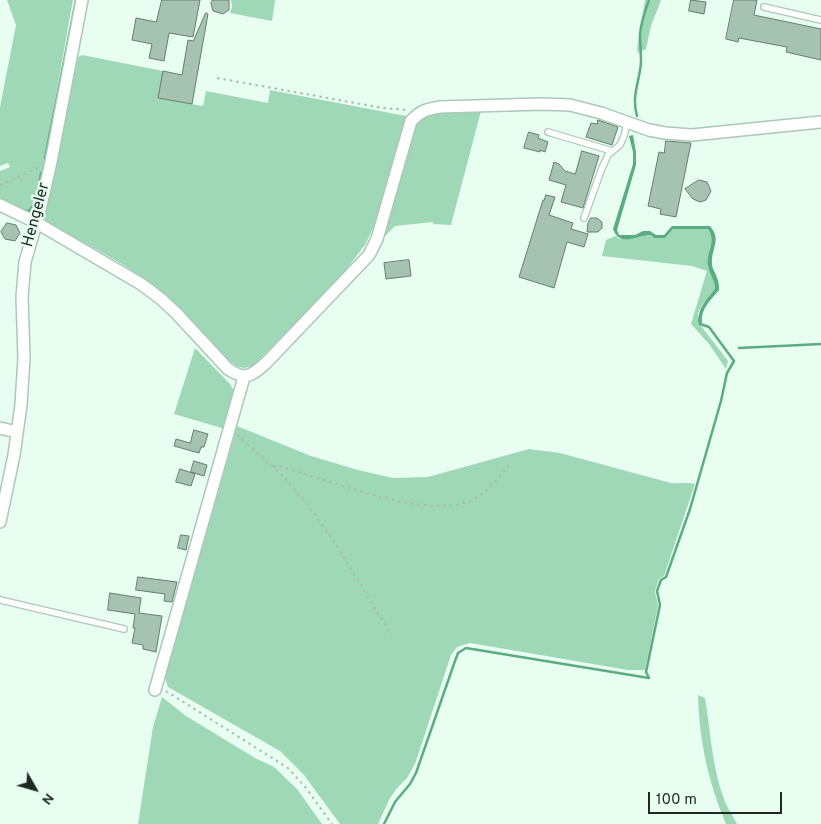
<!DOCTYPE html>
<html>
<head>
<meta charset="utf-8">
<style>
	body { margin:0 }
	#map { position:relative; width:821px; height:824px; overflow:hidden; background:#e7fef0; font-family:Overpass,sans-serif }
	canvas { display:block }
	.north { position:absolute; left:10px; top:764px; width:50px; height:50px; -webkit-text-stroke:4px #e7fef0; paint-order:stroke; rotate:128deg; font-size:14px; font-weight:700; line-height:20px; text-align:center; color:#1e2922 }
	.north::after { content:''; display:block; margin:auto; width:18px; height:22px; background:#1e2922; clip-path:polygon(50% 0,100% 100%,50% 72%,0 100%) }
	.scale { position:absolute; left:648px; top:792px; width:134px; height:22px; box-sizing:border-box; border:2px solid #1e2922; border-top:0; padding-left:6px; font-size:15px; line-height:18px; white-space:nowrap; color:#1e2922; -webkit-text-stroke:4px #e7fef0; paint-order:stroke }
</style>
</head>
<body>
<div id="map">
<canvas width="821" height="824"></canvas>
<div class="north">N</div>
<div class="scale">100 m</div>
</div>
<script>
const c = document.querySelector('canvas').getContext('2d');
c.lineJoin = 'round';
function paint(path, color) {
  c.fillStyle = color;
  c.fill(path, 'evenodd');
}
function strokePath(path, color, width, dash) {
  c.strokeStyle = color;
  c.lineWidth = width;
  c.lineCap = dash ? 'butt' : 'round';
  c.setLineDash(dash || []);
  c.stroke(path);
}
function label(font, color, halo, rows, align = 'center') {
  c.font = font + ' Overpass,sans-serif';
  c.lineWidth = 4.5;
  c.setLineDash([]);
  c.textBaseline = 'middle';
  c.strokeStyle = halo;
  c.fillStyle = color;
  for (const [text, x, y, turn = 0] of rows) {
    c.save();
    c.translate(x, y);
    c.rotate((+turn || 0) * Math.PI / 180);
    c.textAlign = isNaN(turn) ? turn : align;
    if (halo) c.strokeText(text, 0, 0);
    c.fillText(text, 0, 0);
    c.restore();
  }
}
paint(new Path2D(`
	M7 0H73L46 150 44 171 36 207C25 216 11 204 0 199V171L10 167 8 163 0 166V107L16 25Z
	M231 0H275L272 21 230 13 232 7Z
	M645 0H661L651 26 646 49 638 53 637 48Z
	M82 55 163 71 158 98 203 106 206 91 268 103 270 90 406 116 374 226 365 245 338 280 253 366 244 368 236 366C212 348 194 322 171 301 137 269 93 247 51 226L46 221 44 216 78 57Z
	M481 111 451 225 433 224V222L395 226 384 237 417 124 422 118 429 113Z
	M673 229H708C716 239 709 246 710 257 710 268 714 278 715 289L702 305 698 313V322L728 361 726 369 709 344 691 324 707 271 692 266 602 256 606 240 616 236 619 239 651 235 654 238H665Z
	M195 348 230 384 234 391 233 401 225 429 174 414Z
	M237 426 311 456 358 470 393 478 428 477 529 449 560 453 671 483C679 484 688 482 695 484L664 576 659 579 655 591 658 606 645 670H628L470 643 457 647 451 655 415 764 407 778 397 788 389 800 378 824H340L304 775 280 751 168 687 165 678Z
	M698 695 705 698C711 733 712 770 726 804 729 811 734 817 737 824H726C708 782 699 740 698 695Z
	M162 697 186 716 255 758 274 767 297 789 322 824H138L153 727Z`), '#9fd8b6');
paint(new Path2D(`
	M633 135 636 152V165L617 230 619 235H635L643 231H650L656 235H664L672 226H710C722 240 711 248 712 264 712 269 716 273 717 278 719 282 719 287 719 290 710 301 701 308 702 323L698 322C698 308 706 300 715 289 715 279 709 274 708 265 706 252 717 242 708 229H673L665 238H654L651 235C636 235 620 248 613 229L633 164V152L629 136Z`), '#5bad81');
strokePath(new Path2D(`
	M637 116C631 95 640 81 641 62 641 53 640 43 640 34 641 22 645 11 649 0
	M45 158 76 0
	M22 211H29C39 201 39 186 41 173
	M739 348 821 344
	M384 824 395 802 410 784 416 773 455 661 458 653 466 648 649 678 646 672 660 605 657 591 661 580 666 577 690 509 721 401 727 373 734 361 709 327 700 324V320`), '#5bad81', 2.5);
const building = new Path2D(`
	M162 0H200L193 37 169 33 164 61 149 58 152 44 132 40 136 18 156 22Z
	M213 0H229V10L223 14 213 11 211 3Z
	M691 0 706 2 704 14 689 11Z
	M734 0H757L754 15 821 29V60L786 52 787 47 739 38 738 42 726 39Z
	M206 13 208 14 192 104 158 98 163 71 182 75 188 40 193 41Z
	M598 120 618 127 612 145 586 137 591 123 597 124Z
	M529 132 539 135 538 138 548 142 545 152 540 150V152L524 148Z
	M666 141 691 143 676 217 660 214 661 209 648 206 659 152 664 153Z
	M582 151 599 156 583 208 561 202 566 185 549 180 554 162 559 164 565 171 575 174Z
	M699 180 707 182 711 191 706 200 700 202 693 199 685 189Z
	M546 195 555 197 549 215 573 223 571 229 588 234 584 247 567 242 554 288 519 277 543 200H544Z
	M591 218H597L602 222V228L598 232H587L588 223Z
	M7 223 16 225 20 233 15 241 5 239 1 232Z
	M409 260 411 276 386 279 384 263Z
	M194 430 208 434 204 447H201L199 453 174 446 176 439 190 443Z
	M194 461 207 465 204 476 191 472Z
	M180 469 195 474 191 486 176 482Z
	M181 535 189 536 186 550 178 548Z
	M138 577 177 582 172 602 164 601 165 594 136 590Z
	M110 593 141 598 139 613 162 616 156 652 143 649V645L132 643 135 628H133L135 614 108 610Z`);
paint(building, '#a6c2b1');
strokePath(building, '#657f6f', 1);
const lane = new Path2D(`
	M764 7 821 20
	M548 132 612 151
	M584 218 602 168 608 155 620 145 624 136 627 123
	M0 600 124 629`);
const street = new Path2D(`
	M0 205 37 223 141 284 161 299 177 314 228 369C246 381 251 376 266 363L369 255 377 239 411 121C420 111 427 109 440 107L542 104 570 105 601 113 649 130 665 133 692 135 821 122
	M0 428 17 432
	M0 522 14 455 21 405 24 358 22 297 25 262 39 214 51 162 82 0
	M155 690 244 377`);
strokePath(lane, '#acc8b7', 8);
strokePath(street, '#acc8b7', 14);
strokePath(new Path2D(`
	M217 78 383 108 407 110
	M0 185 40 167
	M237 435C258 453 278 470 296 491 334 534 360 587 392 635
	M273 466C289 467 302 474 317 478 357 490 440 521 477 497 490 489 500 476 510 464
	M166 691 288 768 306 788 332 824`), '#a9bcb0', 2, [2.5, 4]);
strokePath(lane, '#fff', 5.5);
strokePath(street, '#fff', 11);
label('16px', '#1e2922', '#e7fef0', [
	["Hengeler",37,215,-75]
]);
</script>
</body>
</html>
